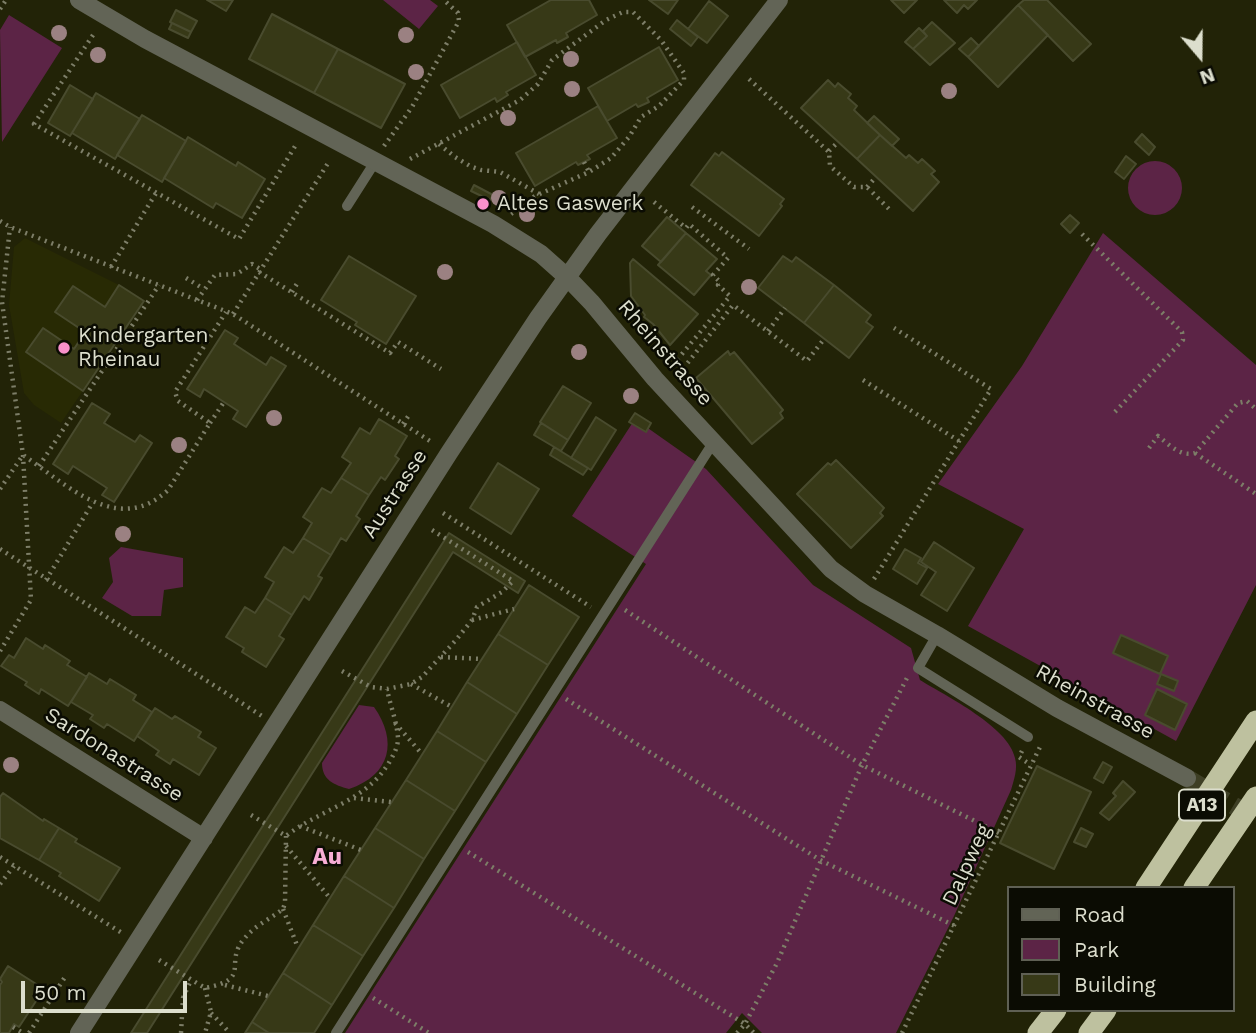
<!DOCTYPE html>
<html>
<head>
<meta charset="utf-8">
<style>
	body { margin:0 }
	#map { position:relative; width:1256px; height:1033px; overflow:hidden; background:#222307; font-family:"Work Sans",sans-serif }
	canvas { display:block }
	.legend { position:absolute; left:1007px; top:886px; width:228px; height:126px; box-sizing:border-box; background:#0b0c03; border:2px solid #5f6054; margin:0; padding:9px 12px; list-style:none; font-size:21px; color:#dcdecd }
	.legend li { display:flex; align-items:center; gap:14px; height:35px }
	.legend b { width:35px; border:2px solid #5f6054 }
	.north { position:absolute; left:1165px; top:21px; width:70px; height:70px; -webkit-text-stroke:5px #0b0c03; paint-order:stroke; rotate:160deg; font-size:19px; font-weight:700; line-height:28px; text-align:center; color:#dcdecd }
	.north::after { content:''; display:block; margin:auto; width:24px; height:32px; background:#dcdecd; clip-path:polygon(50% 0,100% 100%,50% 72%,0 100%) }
	.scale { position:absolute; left:21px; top:981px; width:166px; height:32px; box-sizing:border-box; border:4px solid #dcdecd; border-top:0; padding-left:9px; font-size:21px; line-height:24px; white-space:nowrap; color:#dcdecd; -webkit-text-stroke:5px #0b0c03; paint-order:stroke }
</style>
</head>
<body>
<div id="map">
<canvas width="1256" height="1033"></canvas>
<ul class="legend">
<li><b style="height:9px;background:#626456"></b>Road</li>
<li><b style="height:19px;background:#5c2446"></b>Park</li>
<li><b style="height:19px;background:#373917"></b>Building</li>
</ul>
<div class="north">N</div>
<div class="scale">50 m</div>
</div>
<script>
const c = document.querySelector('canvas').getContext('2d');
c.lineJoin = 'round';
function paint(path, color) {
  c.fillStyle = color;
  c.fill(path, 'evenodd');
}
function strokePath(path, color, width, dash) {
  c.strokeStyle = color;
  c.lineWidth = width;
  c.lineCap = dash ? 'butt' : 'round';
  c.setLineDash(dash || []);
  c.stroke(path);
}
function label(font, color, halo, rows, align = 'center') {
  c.font = font + ' "Work Sans",sans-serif';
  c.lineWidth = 5;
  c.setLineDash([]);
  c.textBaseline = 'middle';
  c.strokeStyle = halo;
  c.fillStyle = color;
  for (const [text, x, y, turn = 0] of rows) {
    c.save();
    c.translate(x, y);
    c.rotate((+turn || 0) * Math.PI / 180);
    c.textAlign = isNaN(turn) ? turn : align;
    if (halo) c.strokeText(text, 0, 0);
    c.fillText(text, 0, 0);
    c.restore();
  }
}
paint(new Path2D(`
	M25 238 119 285 144 301 61 423 34 405 24 393 9 305 14 247Z`), '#282a04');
paint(new Path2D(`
	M383 0H430L438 6 419 29Z
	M9 15 62 48 2 142 0 30Z
	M1128 188a27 27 0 1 1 54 0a27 27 0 1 1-54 0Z
	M1103 233 1256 365V585L1176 741 968 626 1024 529 938 484 1022 366Z
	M635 419 706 469 813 585 911 648 920 680C946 696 1009 727 1015 758 1018 769 1014 779 1011 790L954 916 896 1033H762L742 1013 726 1033H345L646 564 572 516Z
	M121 547 183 558V587L164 590 161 616H132L102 598 113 582 109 558Z
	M359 705 374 707C398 741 391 775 349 789 334 785 322 780 322 763Z`), '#5c2446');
const building = new Path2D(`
	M207 0H233L226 11Z
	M551 0H589L597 15 566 33 568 37 557 43 556 40 525 57 507 25Z
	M649 0H678L668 14Z
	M891 0H917L904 13Z
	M944 0H977L968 9 964 5 957 13Z
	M1024 0H1047L1091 44 1073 61 1018 5Z
	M709 1 728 16 707 43 688 29Z
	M1018 5 1048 35 998 87 968 57Z
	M176 10 197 21 191 32 170 22Z
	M272 14 338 49 314 93 249 59Z
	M677 20 698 37 691 46 670 29Z
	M932 22 955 43 930 65 913 49 927 36 923 31Z
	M172 23 191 32 188 38 169 29Z
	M919 28 927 36 913 49 905 42Z
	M971 38 979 46 968 57 959 49Z
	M517 42 536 75 506 92 508 95 497 102 495 98 460 118 441 85Z
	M659 47 678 80 647 98 649 102 638 107 636 104 607 121 588 88Z
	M338 49 405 84 381 128 314 93Z
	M828 80 835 87 838 83 851 94 848 98 857 106 854 110 880 135 857 159 801 108Z
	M70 85 93 99 70 136 48 123Z
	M96 93 140 119 115 159 72 133Z
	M598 106 617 138 587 155 590 159 578 165 576 162 535 186 516 153Z
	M142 115 186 141 162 182 117 155Z
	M874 116 899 139 892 146 867 123Z
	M1142 134 1155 147 1149 155 1135 142Z
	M880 135 906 158 909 155 918 163 922 159 935 171 931 174 939 182 913 211 857 159Z
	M188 137 236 166 238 162 265 179 242 218 216 203 213 208 164 178Z
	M722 152 784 199 780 204 782 206 759 236 691 185 715 153 719 156Z
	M1126 156 1136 164 1124 179 1115 172Z
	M474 185 493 195 490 200 471 191Z
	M1070 215 1079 223 1070 233 1061 224Z
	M667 217 686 233 661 262 642 246Z
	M686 233 717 259 706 271 711 275 694 295 658 265Z
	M349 256 416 296 386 344 355 325 357 322 321 300Z
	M783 256 792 262 796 257 834 285 804 323 758 288Z
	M633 259 698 314 670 345 653 324 644 317 645 315 631 296 630 263Z
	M119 285 144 301 83 391 26 352 43 328 74 349 85 332 55 312 73 286 105 307Z
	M834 285 871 315 866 322 873 327 849 358 804 323Z
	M225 330 238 338 234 344 266 365 271 357 286 366 246 427 233 419 238 411 224 402 204 389 200 397 187 389Z
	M728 351 730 355 734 352 783 410 780 413 783 418 752 444 696 378Z
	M563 386 591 403 568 440 540 422Z
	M92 403 110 414 104 423 135 442 140 435 152 443 114 502 102 495 107 488 73 466 68 474 53 464Z
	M635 413 651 423 646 432 629 422Z
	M596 417 616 430 591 470 571 458Z
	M379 419 407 436 395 456 399 459 385 480 381 477 369 495 341 478 351 463 342 457 360 428 370 434Z
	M541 423 568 440 561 451 534 435Z
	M554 447 588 468 583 475 550 455Z
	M836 460 884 508 880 513 883 516 851 548 797 494 828 463 831 465Z
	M498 463 539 489 511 534 470 508Z
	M341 478 369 495 356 516 360 519 346 541 341 538 331 555 303 538 312 523 303 517 322 488 331 493Z
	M449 533 525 581 518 593 453 552 147 1033H131Z
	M303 538 331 555 318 576 322 578 309 600 304 596 292 615 265 598 274 582 265 577 284 547 293 553Z
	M934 542 974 568 947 611 921 595 936 572 921 562Z
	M905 549 921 558 918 563 927 568 917 584 893 569Z
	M529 585 579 617 548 665 498 634Z
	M265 598 292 615 279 636 284 639 266 667 242 652 244 648 226 637 245 607 255 613Z
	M498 634 548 665 517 714 467 682Z
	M1121 635 1168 656 1160 674 1113 653Z
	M26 638 43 649 45 645 70 661 67 665 87 677 68 706 41 689 39 694 25 685 27 682 1 666 9 655 14 658Z
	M89 673 107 684 110 679 136 695 133 700 152 712 134 741 107 724 104 728 90 719 93 715 71 702Z
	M1161 674 1178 681 1174 691 1157 684Z
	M467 682 517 714 486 762 437 731Z
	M1157 689 1187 704 1175 730 1145 715Z
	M155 708 172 719 175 716 201 732 198 737 216 748 199 775 173 759 170 764 156 755 159 751 137 736Z
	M437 731 486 762 455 811 406 780Z
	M1103 762 1112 767 1103 783 1094 778Z
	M1037 766 1091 792 1054 869 1000 843Z
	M406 780 455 811 424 859 375 828Z
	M1123 781 1135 792 1109 820 1100 813 1116 796 1113 793Z
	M3 793 43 821 44 819 59 828 39 860 0 838V797Z
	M59 828 77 839 75 842 120 868 99 901 59 876 61 873 39 860Z
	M375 828 424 859 394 908 344 876Z
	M1081 828 1093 834 1086 847 1074 842Z
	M344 876 394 908 363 956 313 925Z
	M313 925 363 956 332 1005 283 973Z
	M8 966 44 989 19 1027 14 1024 9 1033H0V985L2 982 0 979Z
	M283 973 332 1005 314 1033H269L252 1022Z
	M252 1022 269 1033H245Z`);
paint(building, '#373917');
strokePath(building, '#494b2e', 2);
strokePath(new Path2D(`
	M1187 778 1256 819`), '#3e3f25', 18, [18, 9]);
strokePath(new Path2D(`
	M0 9 6 0
	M93 35 34 124 239 239 297 143
	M749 79 829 152 830 166 854 187H867L892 212
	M439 144 455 157 470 166 481 170 500 172 539 194
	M384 146 412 107 459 21 458 13 444 0
	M829 151 838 142
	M410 159 520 100 538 84 552 60 606 20 623 12H633L661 40 684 73V80L659 106 641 117 629 137 611 158 589 172 535 196 511 214
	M584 162 589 172
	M867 187 876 177
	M654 202 686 228 689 224 728 258 713 275 720 282 718 285 730 296 672 366
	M692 207 749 249
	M0 221 10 227 233 314 433 443
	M1082 234 1182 332 1183 340 1112 415
	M111 267 156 193
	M259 272 390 353 398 342 441 369
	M186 278 204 289
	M292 292 298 282
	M197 300 215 275 237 274 252 264 260 269
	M233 314 330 160
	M768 331 785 308
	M679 374 733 305 807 361 824 339
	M863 380 959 441
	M210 423 224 402
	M403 424 409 415
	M1149 448 1158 436C1170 445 1180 457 1195 453L1238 403 1247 401 1256 409
	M1195 453 1256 494
	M39 466 159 285
	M0 489 23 455C66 484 118 537 168 490L210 423 178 401 175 392 226 312
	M443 513 591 607
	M0 549 262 716
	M874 579 991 389 894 328
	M46 580 93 502
	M625 610 862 765 999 833
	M472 620 514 609
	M0 651 31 600 23 455 2 302 10 227
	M441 657 482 659
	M342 671 371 687 387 689 411 684 422 677 456 640 472 620 477 607 502 592 513 581 432 530
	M411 684 452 707
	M566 699 820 860 955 926
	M395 723 422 754
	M1022 751 1019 757 1031 765
	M354 798 391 802
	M251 815 286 836C320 809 369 801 391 759 395 752 398 746 398 738 397 722 390 705 387 689
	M300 826 361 850
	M286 846 330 898
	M468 852 745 1024 754 1033
	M0 857 122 933
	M0 884 14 866
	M283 909 298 948
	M159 960 205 988C253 979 223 964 244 939 254 926 270 919 283 909L285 903 286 836
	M225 985 268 996
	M205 988 211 1012 205 1033
	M373 998 429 1033
	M211 1013 230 1033
	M13 1027 23 1033
	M29 1033 65 977
	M181 1033 183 998 191 980
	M737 1033 745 1024 777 963 862 765 907 678
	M902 1033 1040 747`), '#7d7e68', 4.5, [2, 5]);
strokePath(new Path2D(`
	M347 206 375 162
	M937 635 918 668 1028 737
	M336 1033 713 443`), '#626456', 10);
strokePath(new Path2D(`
	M79 0 145 39 493 224 541 254 568 278 592 303 655 379 831 569 865 594 937 635 1057 708 1187 778
	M0 710 204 838
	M79 1033 449 453 538 318 598 234 779 0`), '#626456', 18);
strokePath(new Path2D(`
	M1146 888 1256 721
	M1194 888 1256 797
	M1038 1033 1056 1010
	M1089 1033 1106 1010`), '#bec19f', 21);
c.fillStyle = '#9b8182';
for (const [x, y] of [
	[59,33],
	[406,35],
	[98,55],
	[571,59],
	[416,72],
	[572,89],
	[949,91],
	[508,118],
	[499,198],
	[527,214],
	[445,272],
	[749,287],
	[579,352],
	[631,396],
	[274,418],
	[179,445],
	[123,534],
	[11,765]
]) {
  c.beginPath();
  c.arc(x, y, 8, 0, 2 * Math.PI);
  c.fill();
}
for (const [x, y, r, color] of [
	[483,204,7,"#f890cb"],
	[64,348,7,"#f890cb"]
]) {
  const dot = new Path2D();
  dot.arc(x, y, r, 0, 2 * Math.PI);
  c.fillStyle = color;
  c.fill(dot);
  strokePath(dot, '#0b0c03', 2.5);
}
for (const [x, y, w] of [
	[1202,805,46]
]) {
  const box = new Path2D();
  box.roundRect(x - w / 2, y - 15.5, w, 31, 5);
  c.fillStyle = '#0b0c03';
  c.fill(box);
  strokePath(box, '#dcdecd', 2);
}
label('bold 19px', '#dcdecd', null, [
	["A13",1202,805]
]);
label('21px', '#dcdecd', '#0b0c03', [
	["Altes Gaswerk",497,204],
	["Kindergarten",78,336],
	["Rheinau",78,360]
], 'left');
label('21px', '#dcdecd', '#0b0c03', [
	["Rheinstrasse",665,353,49],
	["Austrasse",395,494,-57],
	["Rheinstrasse",1095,702,29],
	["Sardonastrasse",114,755,32],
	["Dalpweg",967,865,-65]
]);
label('bold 23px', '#f7add5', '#0b0c03', [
	["Au",327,857]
]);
</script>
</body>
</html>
